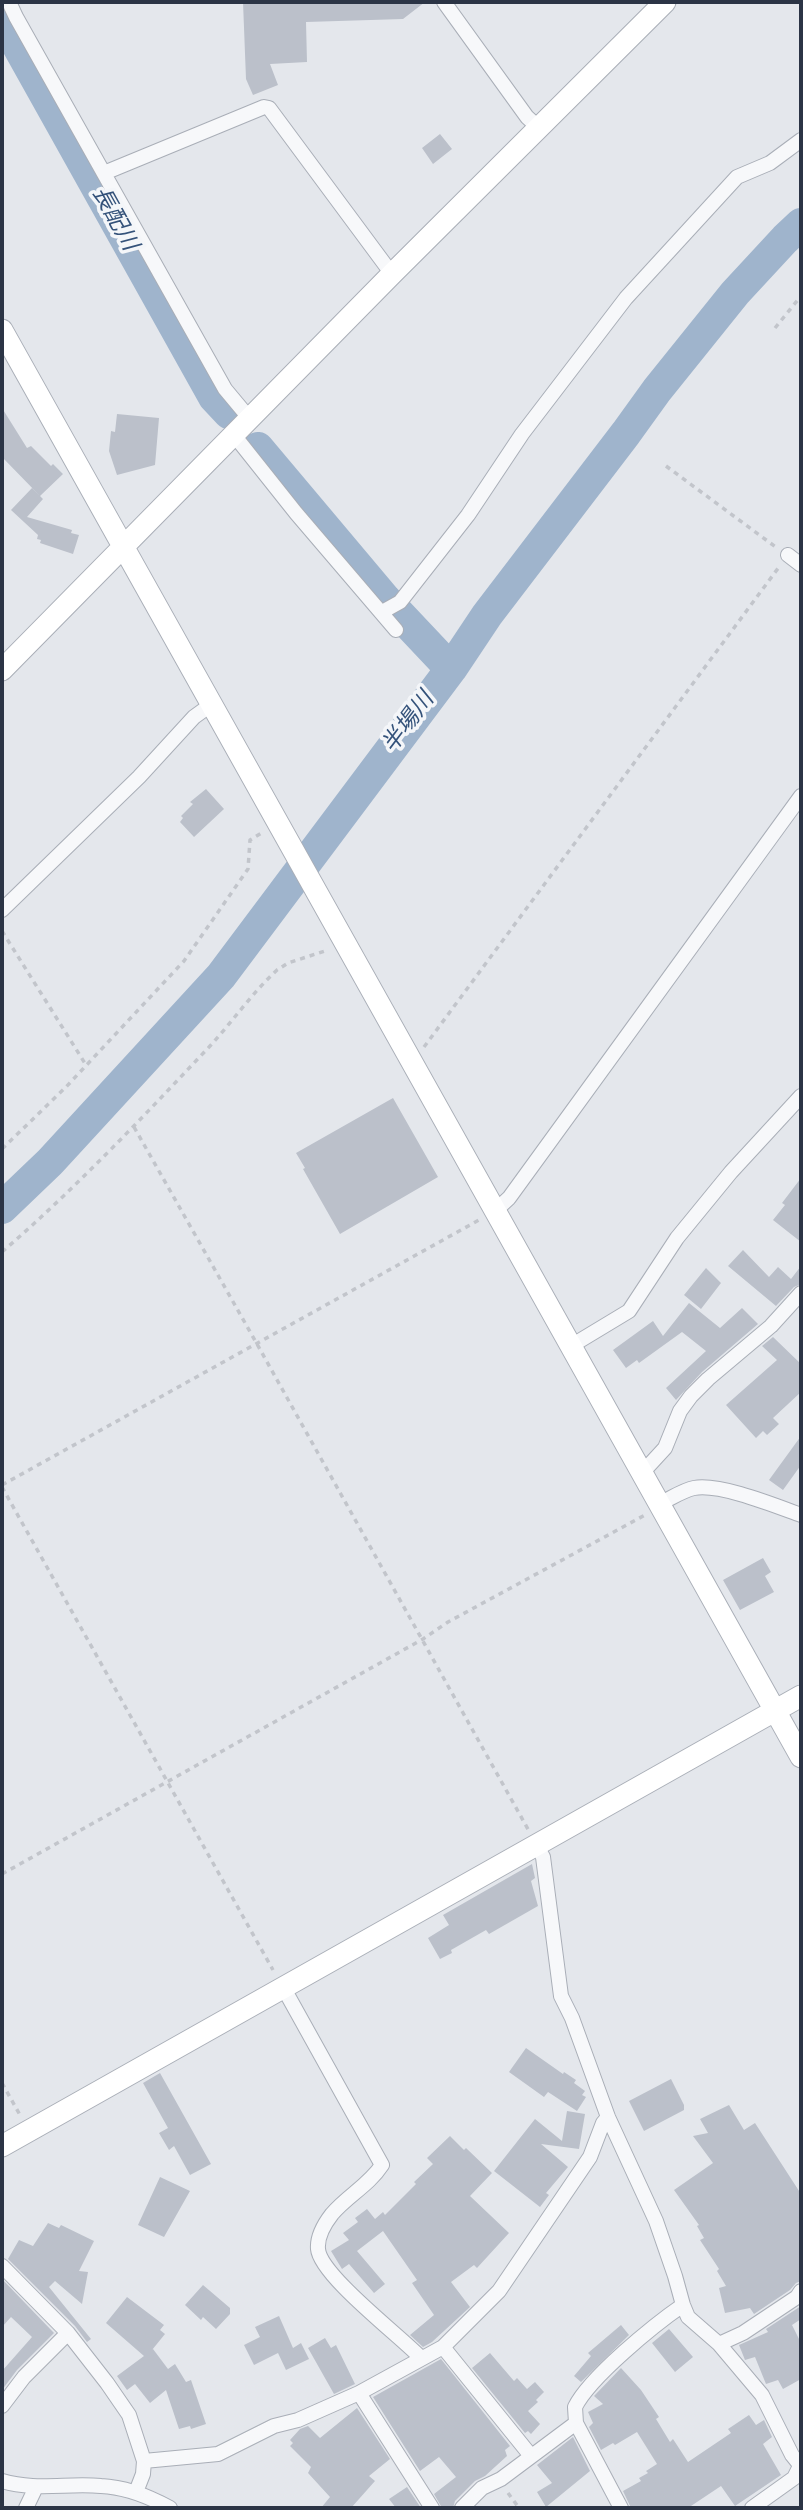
<!DOCTYPE html>
<html>
<head>
<meta charset="utf-8">
<style>
	body { margin:0 }
	#map { position:relative; width:803px; height:2510px; overflow:hidden; background:#e4e7ec; font-family:Jost,sans-serif }
	canvas { display:block }
	.frame { position:absolute; inset:0; border:4px solid #2b3445; pointer-events:none }
</style>
</head>
<body>
<div id="map">
<canvas width="803" height="2510"></canvas>
<div class="frame"></div>
</div>
<script>
const c = document.querySelector('canvas').getContext('2d');
c.lineJoin = 'round';
function strokePath(path, color, width, dash) {
  c.strokeStyle = color;
  c.lineWidth = width;
  c.lineCap = dash ? 'butt' : 'round';
  c.setLineDash(dash || []);
  c.stroke(path);
}
function paint(path, color) {
  c.fillStyle = color;
  c.fill(path, 'evenodd');
}
function label(font, color, halo, rows, align = 'center') {
  c.font = font + ' Jost,"Noto Sans JP",sans-serif';
  c.lineWidth = 7;
  c.setLineDash([]);
  c.textBaseline = 'middle';
  c.strokeStyle = halo;
  c.fillStyle = color;
  for (const [text, x, y, turn = 0] of rows) {
    c.save();
    c.translate(x, y);
    c.rotate((+turn || 0) * Math.PI / 180);
    c.textAlign = isNaN(turn) ? turn : align;
    if (halo) c.strokeText(text, 0, 0);
    c.fillText(text, 0, 0);
    c.restore();
  }
}
strokePath(new Path2D(`
	M4 21 214 397 229 413
	M258 448 385 599 451 669
	M2 1208 50 1162 221 976 451 669 487 615 626 433 657 390 735 293 785 239 801 224`), '#9fb4cc', 32);
paint(new Path2D(`
	M243 2H425L403 19 306 22 307 62 270 64 278 85 253 95 246 79Z
	M440 134 452 149 433 164 422 148Z
	M2 408 27 448 31 446 51 466 53 464 63 474 40 496 43 499 27 517 72 530 71 533 79 535 73 554 40 543 41 540 37 539 38 535 11 510 32 488 39 495 2 457Z
	M117 414 159 418 155 465 117 475 109 451 111 431 115 432Z
	M206 789 224 809 194 837 180 822 183 818 181 816 193 804 190 802Z
	M393 1098 438 1177 340 1234 303 1169 305 1168 296 1153Z
	M801 1178V1242L773 1220 785 1205 782 1203Z
	M743 1250 769 1277 778 1267 791 1279 801 1266V1284L794 1287 776 1306 728 1266Z
	M706 1268 721 1283 701 1309 684 1295Z
	M689 1303 720 1328 742 1308 758 1324 702 1372 676 1400 666 1388 706 1351 682 1332 639 1363 637 1360 626 1368 613 1350 653 1321 663 1336Z
	M773 1337 801 1364V1392L773 1418 779 1424 767 1435 763 1431 756 1438 726 1405 777 1360 762 1346Z
	M801 1436V1465L783 1490 769 1480Z
	M763 1558 771 1572 765 1576 774 1592 740 1610 723 1580Z
	M532 1864 535 1878 531 1881 538 1906 489 1934 486 1930 451 1950 452 1953 440 1959 428 1938 449 1925 443 1915Z
	M526 2048 563 2074 564 2072 576 2080 574 2083 585 2091 582 2095 586 2097 577 2111 548 2092 544 2097 509 2072Z
	M160 2073 211 2164 190 2175 174 2146 169 2150 159 2133 168 2128 143 2083Z
	M671 2079 684 2105V2110L644 2131 629 2101Z
	M729 2105 744 2130 755 2123 801 2194V2281L796 2283 790 2290 754 2314 750 2308 725 2313 719 2288 726 2286 717 2271 719 2269 700 2240 704 2238 697 2226 699 2225 674 2190 713 2163 693 2136 708 2133 700 2119Z
	M567 2111 585 2114 579 2149 541 2144 568 2167 546 2193 549 2195 540 2207 494 2171 535 2119 562 2141Z
	M450 2136 464 2150 466 2148 492 2173 470 2196 509 2233 477 2268 474 2265 451 2282 470 2307 432 2342 423 2347 410 2335 434 2315 412 2283 417 2280 383 2231 357 2251 385 2284 374 2293 349 2264 342 2269 331 2251 349 2240 343 2233 358 2222 355 2218 367 2209 375 2219 383 2212 385 2215 416 2184 414 2182 433 2164 427 2158Z
	M160 2177 190 2191 164 2237 138 2225Z
	M48 2223 59 2228 61 2225 94 2241 79 2271 88 2272 82 2304 55 2281 49 2287 91 2339 87 2342 75 2326 8 2259 19 2240 33 2246Z
	M2 2279 54 2333 17 2370 2 2390V2371L32 2337 11 2317 2 2327Z
	M203 2285 230 2308V2314L216 2329 203 2317 201 2320 185 2305Z
	M127 2297 164 2325 160 2330 165 2334 152 2350 153 2349 168 2369 175 2364 186 2382 191 2380 206 2424 191 2429 190 2426 179 2429 166 2390 150 2403 135 2384 127 2390 117 2376 144 2356 106 2323Z
	M801 2306V2319L792 2325 801 2343V2379L783 2389 778 2380 766 2384 755 2357 745 2360 739 2345 768 2332 766 2329Z
	M279 2316 293 2348 301 2343 309 2359 286 2370 278 2353 254 2365 244 2345 260 2337 255 2327Z
	M621 2325 629 2335 581 2382 574 2376 591 2356 588 2353Z
	M669 2329 693 2357 675 2372 652 2343Z
	M325 2338 331 2348 336 2345 355 2384 334 2394 308 2348Z
	M490 2353 514 2381 517 2378 527 2389 535 2382 544 2392 536 2400 538 2402 528 2411 540 2424 531 2434 528 2431 525 2433 472 2368Z
	M441 2359 510 2446 505 2450 507 2456 485 2476 475 2481 455 2501 453 2508H442L434 2494 456 2477 439 2457 420 2471 373 2397Z
	M621 2368 641 2390 659 2417 656 2419 670 2442 673 2439 688 2462 731 2433 728 2429 749 2415 756 2425 764 2420 772 2437 763 2444 781 2475 735 2506 721 2486 688 2508H631L623 2491 641 2481 639 2478 648 2473 646 2471 657 2464 637 2432 615 2445 613 2443 601 2450 589 2427 593 2423 588 2412 603 2404 594 2396Z
	M357 2408 390 2459 369 2476 375 2481 351 2508H321L330 2497 308 2473 311 2467 290 2446 293 2443 290 2440 300 2429 308 2426 320 2438Z
	M573 2437 590 2471 546 2507 537 2492 552 2483 537 2465Z
	M407 2487 421 2508H396L389 2499Z`), '#bbc0ca');
const street = new Path2D(`
	M9 2 16 17 225 389 250 419
	M444 2 527 117 539 128
	M104 173 264 107 269 108 392 274
	M234 435 296 513 396 630
	M788 555 801 565
	M382 612 400 602 468 515 522 434 626 298 737 177 770 163 801 140
	M2 910 139 777 194 717 212 704
	M496 1210 509 1198 801 796
	M571 1346 629 1311 677 1238 731 1172 801 1096
	M642 1473 665 1448 680 1411 691 1396 708 1379 771 1326 801 1293
	M659 1504C670 1499 683 1490 694 1488 720 1483 776 1506 801 1515
	M536 1844 543 1857 561 1996 572 2018 608 2117 656 2221 675 2276 683 2305 688 2317 719 2344 762 2395 792 2455 800 2465
	M283 1987 382 2165C369 2185 347 2196 332 2214 325 2223 317 2237 318 2249 320 2275 400 2336 421 2358
	M2 2266 68 2333 107 2383 129 2415 144 2461
	M719 2344 743 2333 797 2297 801 2291
	M443 2347 531 2456
	M359 2393 432 2508
	M2 2406 24 2377 68 2333
	M576 2423 621 2508
	M2 2481C35 2491 67 2483 101 2486 126 2487 148 2496 170 2508
	M136 2492 143 2474 144 2461 218 2454 274 2426 298 2420 359 2393 443 2347 499 2291 590 2157 603 2123 608 2117
	M26 2508 36 2487
	M462 2508 482 2488 501 2479 576 2423 575 2407C590 2377 654 2325 683 2305
	M752 2508 794 2478 801 2464`);
const secondary = new Path2D(`
	M2 330 801 1757
	M2 670 392 274 665 2
	M2 2146 801 1696`);
strokePath(street, '#a9aeb7', 16);
strokePath(secondary, '#a9aeb7', 23);
strokePath(new Path2D(`
	M775 328 801 296
	M666 466 777 548
	M2 931 86 1065
	M424 1047 779 567
	M134 1127 257 1344 529 1831
	M2 1149 66 1087 184 961 248 869 250 840 263 832
	M2 1252C76 1188 143 1117 210 1046 233 1021 252 993 277 970L288 963 328 950
	M2 1485 479 1220
	M2 1487 273 1970
	M2 1874 423 1639 448 1622 645 1515
	M2 2083 20 2115
	M508 2493 519 2508`), '#c2c5cb', 3.5, [5, 5]);
strokePath(street, '#f7f8fa', 14);
strokePath(secondary, '#fff', 21);
label('italic 23px', '#34527a', '#f4f6f9', [
	["長配川",114,219,61],
	["半場川",409,723,-53]
]);
</script>
</body>
</html>
